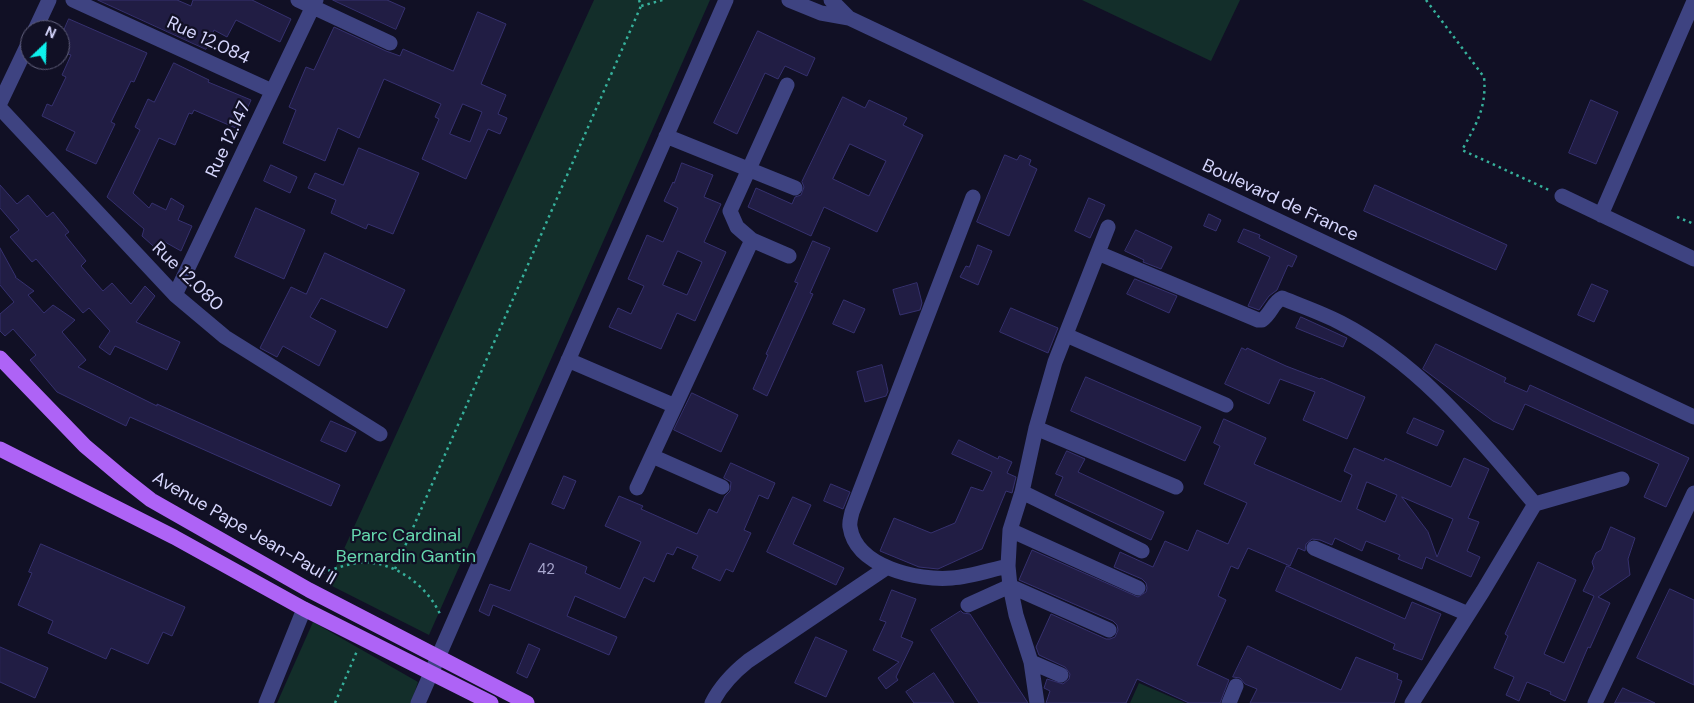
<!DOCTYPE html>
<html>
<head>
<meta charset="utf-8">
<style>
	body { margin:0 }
	#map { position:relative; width:1694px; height:703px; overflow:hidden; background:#111025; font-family:"DM Sans",sans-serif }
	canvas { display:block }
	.north { position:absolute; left:20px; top:20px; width:50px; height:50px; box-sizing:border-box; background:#111025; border:1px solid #605f7b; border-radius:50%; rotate:24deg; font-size:14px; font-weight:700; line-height:20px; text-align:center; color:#d6d6fd }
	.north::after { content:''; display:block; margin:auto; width:18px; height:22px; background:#0ef1ed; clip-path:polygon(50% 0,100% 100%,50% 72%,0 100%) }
</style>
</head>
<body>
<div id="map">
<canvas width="1694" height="703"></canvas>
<div class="north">N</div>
</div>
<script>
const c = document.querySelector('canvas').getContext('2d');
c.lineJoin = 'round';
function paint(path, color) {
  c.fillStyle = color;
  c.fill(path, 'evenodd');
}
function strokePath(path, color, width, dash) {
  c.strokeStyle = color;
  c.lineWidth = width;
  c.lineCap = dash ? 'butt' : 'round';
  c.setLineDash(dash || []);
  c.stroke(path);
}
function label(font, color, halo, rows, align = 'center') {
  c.font = font + ' "DM Sans",sans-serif';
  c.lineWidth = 4.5;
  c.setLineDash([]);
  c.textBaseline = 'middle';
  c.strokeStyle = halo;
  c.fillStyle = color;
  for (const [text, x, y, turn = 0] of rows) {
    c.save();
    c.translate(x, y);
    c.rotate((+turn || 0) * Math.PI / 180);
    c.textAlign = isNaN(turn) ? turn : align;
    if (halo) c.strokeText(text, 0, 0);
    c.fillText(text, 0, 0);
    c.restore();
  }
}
paint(new Path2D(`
	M594 0H710L429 635 328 584Z
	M1082 0H1240L1211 61Z
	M313 622 418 682 411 703H277Z
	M1139 683 1185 703H1130Z`), '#132e2a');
const building = new Path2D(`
	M98 0H177L191 6 193 0H252L291 19 280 42 236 20 227 37 214 30 206 49Z
	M333 0H387L405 8 396 29Z
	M478 12 506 24 481 84 506 95 498 114 507 118 500 134 488 129 466 179 422 159 439 119 435 117 441 104 384 79 359 138 338 128 325 161 283 143 296 110 289 107 306 67 314 70 334 27 386 51 400 56 403 49 453 71ZM463 104 482 112 470 142 450 134Z
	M69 19 147 53 134 82 131 81 111 122 115 124 96 164 66 150 75 132 42 116 47 104 52 106 66 77 62 75 71 55 60 51V39Z
	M758 31 815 58 807 76 785 66 778 79 765 73 737 134 714 123Z
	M174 63 209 80 208 82 251 100 238 129 194 110 192 114 189 113 175 145 159 138 133 193 149 208 152 203 166 210 171 198 184 206 178 220 192 226 181 251 165 242 161 253 142 236 144 229 107 197 140 130 135 127 148 99 154 102Z
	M843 97 865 108 869 100 907 118 903 125 923 135 877 232 824 207 811 236 748 207 756 188 792 204 795 197 801 195 804 187 802 182ZM850 144 886 161 869 196 833 179Z
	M1591 100 1618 112 1596 164 1569 153Z
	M359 148 419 173 393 234 368 224 366 229 331 213 336 200 308 188 315 173 343 185Z
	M1005 155 1017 160 1020 155 1031 160 1029 165 1037 169 1009 236 977 222Z
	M682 163 713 175 704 197 721 204 704 242 726 252 695 321 677 313 661 349 609 327 618 308 631 314 644 286 628 279 647 235 663 242 678 208 664 201 673 182 674 183ZM678 251 702 262 687 295 663 285Z
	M271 165 297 177 290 193 264 181Z
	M0 185 17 204 28 195 47 217 53 212 69 232 65 235 86 261 81 266 103 291 112 283 131 304 145 286 155 296 136 322 180 342 167 370 115 346 110 355 99 347 110 331 89 308 83 313 36 259 32 262 10 237 19 230 0 208Z
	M1375 185 1507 245 1496 270 1364 211Z
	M1089 198 1105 205 1090 238 1075 231Z
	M256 208 305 230 284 279 235 257Z
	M1209 214 1221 220 1216 231 1204 226Z
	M1244 229 1260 235 1259 238 1297 256 1292 267 1288 265 1277 290 1269 296 1259 310 1248 306 1270 257 1238 242Z
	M1136 230 1172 247 1161 269 1143 262 1144 260 1125 251Z
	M813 241 830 248 810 293 813 294 767 396 753 389 768 355 766 354 798 283 795 282Z
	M978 245 992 251 978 285 960 277 966 266 969 267Z
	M0 248 16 277H15L34 291 28 295 44 313 53 305 75 320 62 332 86 360 78 367 157 406V404L340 485 331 506 130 417 126 426 57 392 30 360 36 355 13 329 5 336 0 331V314L14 302 0 285Z
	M325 253 405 290 387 328 321 298 310 317 336 331 319 366 283 346 277 357 260 348 291 287 306 294Z
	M1135 279 1177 296 1169 313 1127 294Z
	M917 283 922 303 920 310 900 315 893 290Z
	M1592 284 1608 291 1594 322 1578 315Z
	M844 300 865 309 854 333 833 324Z
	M1011 308 1058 328 1048 353 1000 332Z
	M1301 317 1347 338 1343 347 1296 328Z
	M1436 344 1506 378 1504 382 1527 392 1530 385 1689 458 1666 507 1644 497 1659 464 1525 404 1513 430 1493 421 1423 369Z
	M1242 348 1246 350 1247 348 1286 366 1320 379 1321 378 1365 397 1347 439 1303 420 1315 392 1280 379 1269 404 1225 384Z
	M882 365 888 391 886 396 865 402 857 372Z
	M1086 377 1201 427 1185 461 1071 411Z
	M692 393 738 415 721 452 674 430Z
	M1414 418 1444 431 1437 446 1407 433Z
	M1224 419 1266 438 1254 464 1341 502 1352 475 1344 471 1354 448 1384 461 1385 458 1451 487 1464 458 1489 469 1468 518 1479 522 1467 551 1480 557 1471 577 1426 557 1422 569 1398 559 1400 555 1366 541 1362 551 1335 538 1332 545 1320 540 1312 539 1306 544 1305 551 1298 548 1290 566 1248 548 1238 569 1231 566 1218 596 1226 600 1197 665 1229 680 1220 703H1189L1137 679 1126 703H1046L1050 691 1044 688 1047 679 1063 684 1069 679 1070 674 1065 667 1039 655 1036 647 1051 614 1106 639H1110L1115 637 1118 630 1117 625 1113 621 1019 580 1032 550 1138 597 1146 592 1147 588 1146 583 1142 579 1114 567 1120 552 1153 567 1165 541 1188 551 1197 530 1228 544 1247 503 1204 484 1220 446 1214 443ZM1367 482 1397 495 1385 522 1357 509ZM1402 497 1453 519 1437 557 1428 532Z
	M331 421 356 432 346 452 321 441Z
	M959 440 998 459 999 456 1012 462 1007 473 1016 477 1012 493 1006 491 982 549 938 569 919 567 880 551 894 518 931 533 955 523 971 487 983 491 992 472 952 454Z
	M1067 451 1085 459 1078 472 1164 512 1151 540 1055 495 1063 477 1056 474Z
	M731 463 775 483 768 499 759 495 744 530 751 533 733 572 726 569 720 581 692 568 698 556 677 547 673 555 667 553 654 582 644 577 625 618 575 596 567 616 617 637 609 655 493 605 489 616 479 611 490 584 510 591 530 543 587 567 585 573 620 589 641 542 605 526 619 496 643 506 641 509 697 534 709 509 717 513 725 496 730 491 731 482 724 478Z
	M564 476 576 481 564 509 552 504Z
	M831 484 850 492 843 509 824 501Z
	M793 497 811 505 793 544 844 568 836 585 767 552Z
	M1611 527 1635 538 1628 559 1630 575 1598 597 1610 603 1590 648 1588 647 1565 701 1550 694 1551 692 1527 682 1519 701 1506 695 1514 677 1494 668 1508 636 1505 634 1538 562 1576 580 1544 654 1564 663 1594 596 1583 591 1594 568 1592 562 1596 553 1601 550Z
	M41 544 185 607 172 636 163 632 148 664 111 648 106 659 48 633 53 621 18 605 32 573 29 572Z
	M1287 566 1405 619 1412 602 1441 614 1422 660 1393 649 1395 644 1276 591Z
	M1670 589 1694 600V685L1637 658Z
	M892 590 916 599 901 637 913 642 896 677 898 680 886 689 878 678 899 662 873 650 886 622 880 620Z
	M961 611 963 613 970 614 1028 703H979L931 630Z
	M816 637 847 651 826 697 795 683Z
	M529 644 540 649 527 678 517 673Z
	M1248 646 1341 690 1356 657 1398 674 1397 679 1402 681 1394 703H1250L1257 689 1245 684 1240 678 1233 677Z
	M0 647 48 668 35 698 0 682Z
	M934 673 954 703H914L906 692Z
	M1623 688 1655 703H1615Z`);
paint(building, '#211d44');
strokePath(building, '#36316f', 1);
strokePath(new Path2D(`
	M639 0 641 6 663 0
	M1426 0 1484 77C1487 107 1476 125 1462 150L1549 190
	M1677 217 1694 224
	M395 569 641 6
	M316 575C329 571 343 565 357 563 385 559 415 577 431 599 435 604 438 610 441 616
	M335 703 357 651`), '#36b09b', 2.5, [2.5, 4]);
strokePath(new Path2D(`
	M73 0 272 91
	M298 0 390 43
	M789 0 821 13 849 18 1694 417
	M831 0 849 18
	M35 30 49 0
	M787 85 730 211 737 227 752 240 789 256
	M0 103 30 40
	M0 108 175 295 225 337 380 434
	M666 136 795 188
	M1562 196 1694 259
	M973 197 852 512C851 517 849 522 850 527 856 567 918 581 952 578 970 577 990 570 1008 566
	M1601 215 1694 1
	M1098 253 1258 320H1262C1271 314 1273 302 1282 298 1301 306 1322 313 1341 323 1422 365 1477 436 1535 504
	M175 295 316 0
	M1066 335 1226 405
	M568 360 675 406
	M1036 428 1176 487
	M652 456 722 487
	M637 488 752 240
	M1022 492 1142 551
	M1010 530 1138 588
	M1314 548 1468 614
	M968 605 1010 586 1109 630
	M1031 662 1061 675
	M266 703 304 609
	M418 703 726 0
	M712 703C721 685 733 673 748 661L886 568
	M1037 703 1031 662 1016 615 1010 586 1008 566 1010 530 1022 492 1036 428 1055 362 1108 227
	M1229 703 1236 686
	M1412 703 1483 591 1535 504 1622 479
	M1595 703 1694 493`), '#3e4381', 15);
strokePath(new Path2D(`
	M0 358 85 446 123 478 151 500 309 590 527 703
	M0 449 174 537 304 609 491 703`), '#ae63f6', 15);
label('15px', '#a9a8cf', null, [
	["42",546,570]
]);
label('18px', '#d6d6fd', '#111025', [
	["Rue 12.084",208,41,25],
	["Rue 12.147",229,140,-65],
	["Boulevard de France",1280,201,25],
	["Rue 12.080",187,277,44],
	["Avenue Pape Jean-Paul II",244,529,30]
]);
label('18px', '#66d9af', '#111025', [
	["Parc Cardinal",406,536],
	["Bernardin Gantin",406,557]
]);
</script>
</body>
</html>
